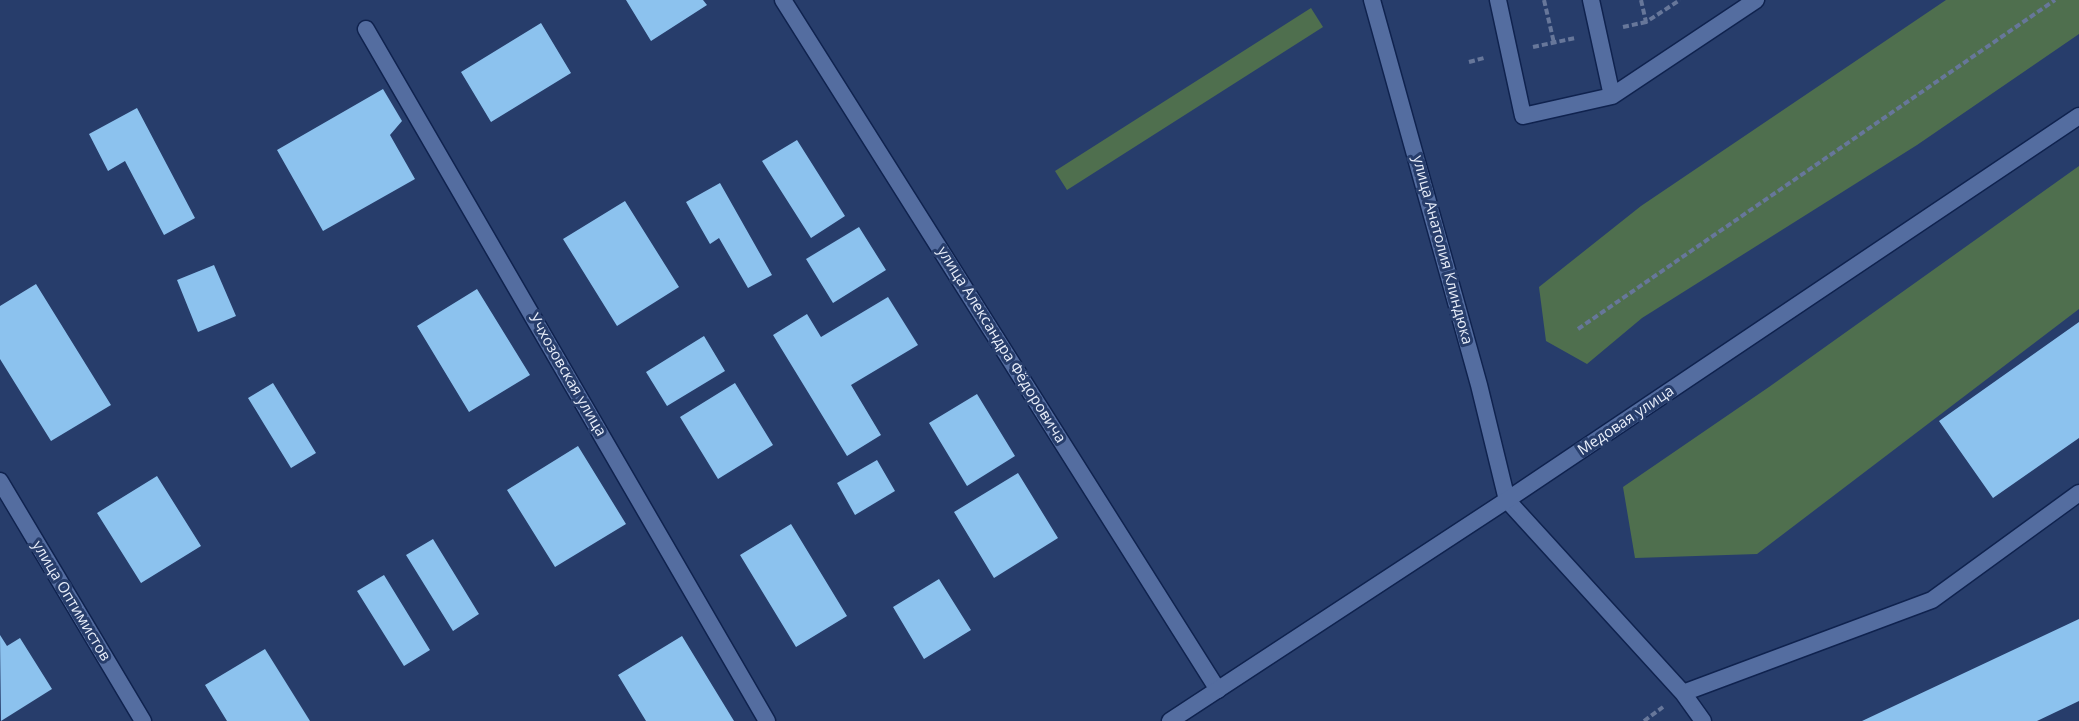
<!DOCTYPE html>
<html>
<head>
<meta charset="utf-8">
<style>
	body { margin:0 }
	canvas { display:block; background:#273d6b }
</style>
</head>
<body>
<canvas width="2079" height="721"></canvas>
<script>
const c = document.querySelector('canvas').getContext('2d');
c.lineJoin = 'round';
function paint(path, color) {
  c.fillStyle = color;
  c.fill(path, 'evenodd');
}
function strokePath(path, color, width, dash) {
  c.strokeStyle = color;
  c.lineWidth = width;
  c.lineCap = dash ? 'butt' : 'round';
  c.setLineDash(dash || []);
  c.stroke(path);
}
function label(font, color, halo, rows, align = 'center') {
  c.font = font + ' "Open Sans",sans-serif';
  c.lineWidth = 6;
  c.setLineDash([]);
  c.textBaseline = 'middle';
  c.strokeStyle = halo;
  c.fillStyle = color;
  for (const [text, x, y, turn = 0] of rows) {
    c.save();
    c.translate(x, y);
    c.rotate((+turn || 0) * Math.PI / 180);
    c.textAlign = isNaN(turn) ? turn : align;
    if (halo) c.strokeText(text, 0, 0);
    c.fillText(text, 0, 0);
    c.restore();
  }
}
paint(new Path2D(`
	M1946 0H2079V34L1917 145 1642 318 1587 364 1546 341 1539 287 1641 206Z
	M1311 8 1323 27 1067 190 1055 171Z
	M2079 166V309L1757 554 1635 558 1623 487 1769 387Z`), '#4f6f4e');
paint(new Path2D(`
	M626 0H703L707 5 651 41Z
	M541 23 571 73 491 122 461 72Z
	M383 89 402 121 390 135 415 179 323 231 277 150Z
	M137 108 195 218 164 235 125 161 108 171 89 134Z
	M797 140 845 216 811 238 762 161Z
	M720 183 772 275 748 288 719 238 710 244 686 202Z
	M625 201 679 287 617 326 563 239Z
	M859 227 886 270 833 303 806 259Z
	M214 265 236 316 198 332 177 280Z
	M36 284 111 405 51 441 0 359V306Z
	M477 289 530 375 469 412 417 326Z
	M888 297 918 345 851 385 881 435 847 456 773 335 807 314 821 337Z
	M2079 322V438L1993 498 1939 421Z
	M704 336 725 371 667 406 646 372Z
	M273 383 316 453 291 468 248 398Z
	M735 383 773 445 718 479 680 417Z
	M977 394 1015 456 967 486 929 423Z
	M578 446 626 524 555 567 507 490Z
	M877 460 895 491 855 515 837 483Z
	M1018 473 1058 538 994 578 954 512Z
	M157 476 201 546 141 583 97 513Z
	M791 524 847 616 796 647 740 555Z
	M433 539 479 614 453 631 406 555Z
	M384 575 430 650 404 666 357 591Z
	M939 579 971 630 924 659 893 607Z
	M2079 619V701L2037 721H1862Z
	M0 635 7 646 20 638 52 689 1 721Z
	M682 636 734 721H646L618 675Z
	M265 649 310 721H227L205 685Z`), '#8cc2ee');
const service = new Path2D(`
	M1498 0 1523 116 1612 96 1756 0
	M1591 0 1612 96
	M1507 500 1683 693 1703 721
	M1683 693 1932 600 2079 493`);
const minor = new Path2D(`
	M783 0 1218 690
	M1372 0 1479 385 1507 500
	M366 29 767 721
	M0 481 143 721`);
const tertiary = new Path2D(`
	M1170 721 1507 500 2079 116`);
strokePath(service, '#0f224e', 19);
strokePath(minor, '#0f224e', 19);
strokePath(tertiary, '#0f224e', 19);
strokePath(new Path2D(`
	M1544 0 1554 43
	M1641 0 1646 22 1680 0
	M1623 27 1646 22
	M1533 47 1575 38
	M1469 62 1484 58
	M1578 329 2055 0
	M1644 721 1663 707`), '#67779a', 4, [6, 3]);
strokePath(service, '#546da0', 16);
strokePath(minor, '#546da0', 16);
strokePath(tertiary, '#546da0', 16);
label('15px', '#e8eefa', '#273d6b', [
	["улица Анатолия Клиндюка",1442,250,75],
	["улица Александра Фёдоровича",1001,345,58],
	["Учхозовская улица",567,375,60],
	["Медовая улица",1626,421,-34],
	["улица Оптимистов",71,601,59]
]);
</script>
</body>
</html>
